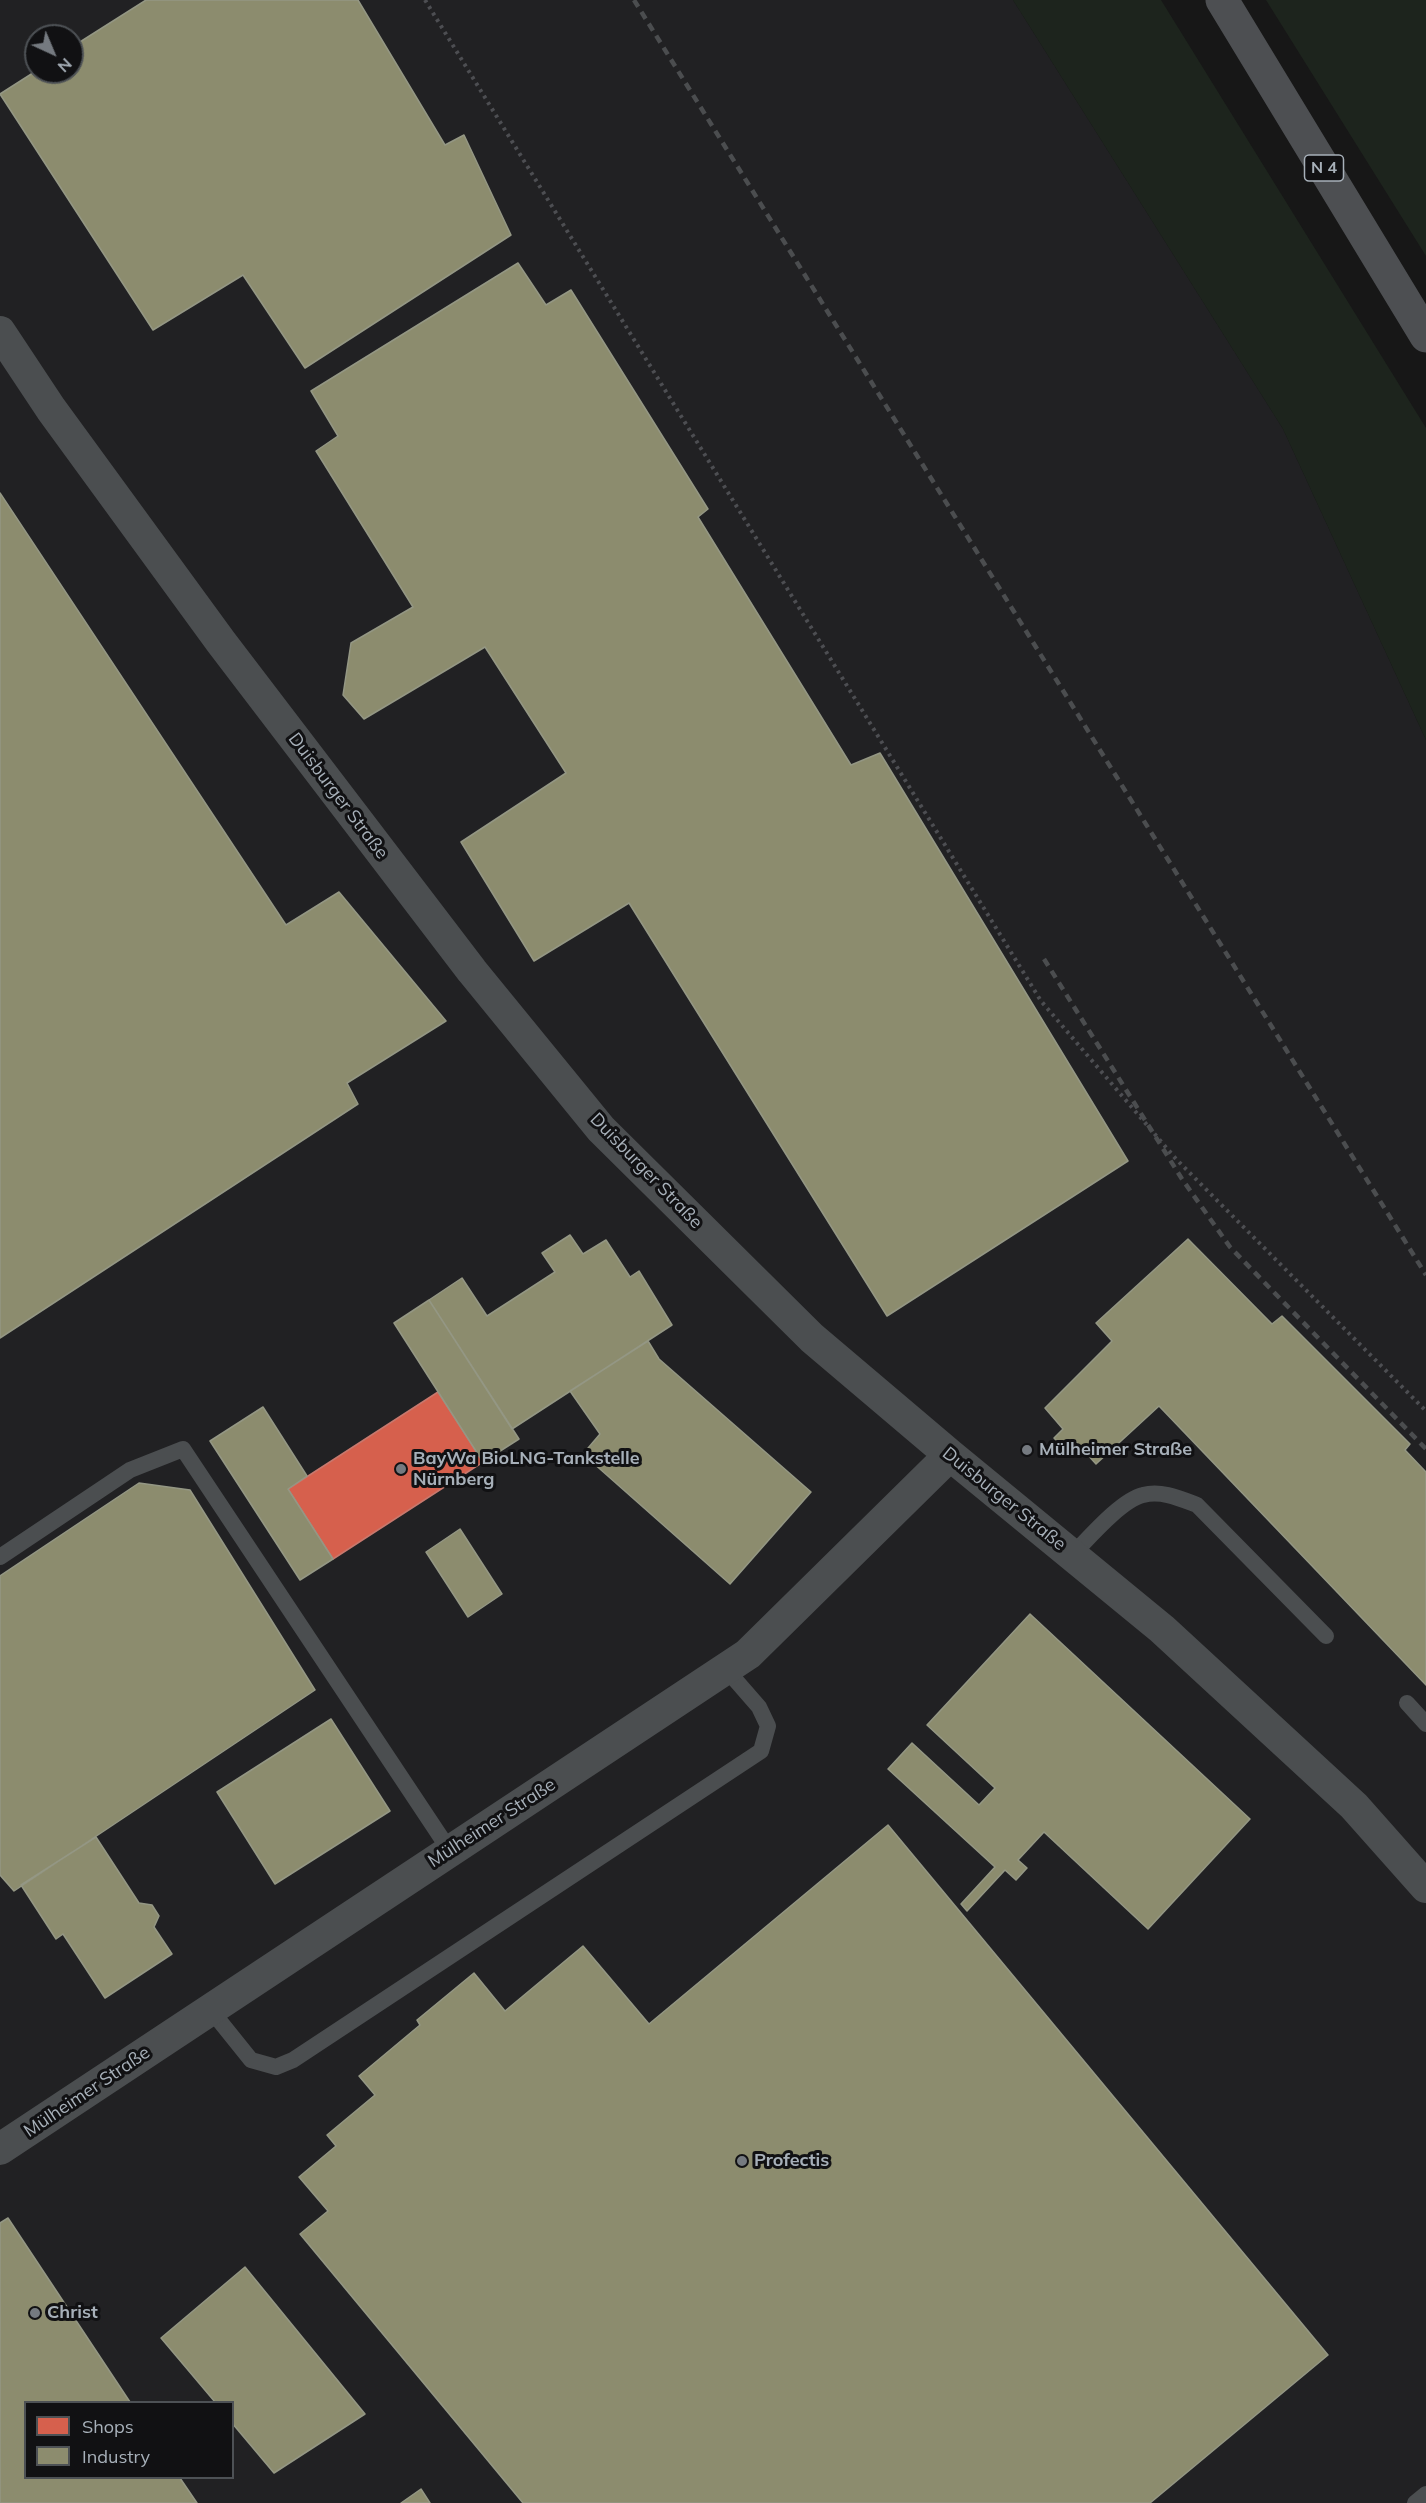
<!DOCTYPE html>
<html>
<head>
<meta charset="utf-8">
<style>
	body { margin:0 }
	#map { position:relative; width:1426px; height:2503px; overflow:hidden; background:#171717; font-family:Mulish,sans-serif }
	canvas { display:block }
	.legend { position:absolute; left:24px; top:2401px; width:210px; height:78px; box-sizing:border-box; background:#111113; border:2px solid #4d5155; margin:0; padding:8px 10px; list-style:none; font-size:18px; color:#a7b0b9 }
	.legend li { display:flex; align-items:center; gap:12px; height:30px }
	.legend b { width:30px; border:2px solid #4d5155 }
	.north { position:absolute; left:24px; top:24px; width:60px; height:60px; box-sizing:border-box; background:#111113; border:2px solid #4d5155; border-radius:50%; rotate:136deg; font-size:16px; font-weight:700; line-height:24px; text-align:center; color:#a7b0b9 }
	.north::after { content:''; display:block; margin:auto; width:21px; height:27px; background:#757a80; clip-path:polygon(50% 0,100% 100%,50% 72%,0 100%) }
</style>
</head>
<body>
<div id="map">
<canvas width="1426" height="2503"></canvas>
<ul class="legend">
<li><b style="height:16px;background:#d6604d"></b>Shops</li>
<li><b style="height:16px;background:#8c8c6e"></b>Industry</li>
</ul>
<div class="north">N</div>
</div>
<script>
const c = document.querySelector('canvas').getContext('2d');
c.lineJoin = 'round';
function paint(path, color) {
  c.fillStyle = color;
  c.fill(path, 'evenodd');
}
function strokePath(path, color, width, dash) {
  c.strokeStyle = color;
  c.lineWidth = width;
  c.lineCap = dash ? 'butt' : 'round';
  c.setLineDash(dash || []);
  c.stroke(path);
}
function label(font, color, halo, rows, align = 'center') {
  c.font = font + ' Mulish,sans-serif';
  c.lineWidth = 6;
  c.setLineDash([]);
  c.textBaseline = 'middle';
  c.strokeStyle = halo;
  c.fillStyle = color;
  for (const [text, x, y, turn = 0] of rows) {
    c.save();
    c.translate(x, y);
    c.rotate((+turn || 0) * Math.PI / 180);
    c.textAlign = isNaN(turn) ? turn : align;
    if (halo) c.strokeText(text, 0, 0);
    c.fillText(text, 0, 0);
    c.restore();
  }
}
paint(new Path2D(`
	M0 0H1013L1283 429 1426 740V2503H0ZM36 36H72V72H36ZM26 2402H232V2478H26Z`), '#212123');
paint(new Path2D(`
	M1013 0H1161L1426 428V740L1283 429Z
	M1266 0H1426V256Z`), '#1d241d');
const shops = new Path2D(`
	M438 1392 483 1462 333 1559 288 1489Z`);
paint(shops, '#d6604d');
strokePath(shops, '#c8786d', 1.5);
const industry = new Path2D(`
	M146 0H358L445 145 464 135 511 235 305 368 243 275 153 330 0 94 36 71 72 72V47Z
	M518 263 546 305 571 290 708 509 698 517 851 765 880 753 1128 1161 887 1316 629 903 534 961 461 842 566 773 485 647 364 719 343 695 351 643 413 607 316 451 338 436 311 391Z
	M0 493 286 925 339 892 446 1021 347 1083 358 1104 0 1338Z
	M570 1235 583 1254 606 1240 630 1277 639 1271 672 1325 512 1429 429 1300 462 1278 487 1316 555 1272 542 1253Z
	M1188 1239 1272 1324 1282 1316 1410 1444 1405 1450 1426 1472V1685L1159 1406 1096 1464 1076 1442 1066 1451 1054 1438 1063 1429 1045 1408 1112 1341 1096 1323Z
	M429 1300 519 1439 483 1462 394 1323Z
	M648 1341 659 1359 811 1492 730 1584 583 1454 600 1434 570 1391Z
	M263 1407 307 1476 288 1489 333 1559 300 1580 210 1441Z
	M139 1483 190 1490 315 1690 14 1891 0 1875V1576Z
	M460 1529 502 1594 468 1617 426 1552Z
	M1030 1614 1250 1819 1148 1929 1044 1832 1018 1860 1027 1868 1016 1880 1005 1870 967 1911 961 1904 995 1867 888 1769 912 1743 979 1805 995 1788 927 1725Z
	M331 1719 390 1811 275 1884 217 1792Z
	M888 1825 1328 2355 1150 2503H523L300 2234 328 2211 299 2177 336 2146 327 2135 375 2095 359 2076 420 2025 417 2020 474 1973 505 2011 583 1946 649 2024Z
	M96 1837 139 1903 152 1905 159 1916 154 1927 172 1954 105 1998 63 1934 56 1939 21 1885Z
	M8 2218 130 2402H26V2478H180L197 2503H0V2223Z
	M245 2267 365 2414 274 2473 232 2423V2402H215L161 2338Z
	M421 2489 430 2503H401Z`);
paint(industry, '#8c8c6e');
strokePath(industry, '#949784', 1.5);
strokePath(new Path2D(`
	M425 0 1041 1001 1176 1159 1426 1411`), '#4d4e52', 4, [3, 4.5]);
strokePath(new Path2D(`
	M1072 1555C1088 1539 1121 1500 1143 1495 1162 1490 1181 1499 1197 1505L1326 1636
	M0 1557 130 1470 183 1449 450 1851
	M1407 1703 1426 1724
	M210 2009 251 2060 276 2067 293 2060 761 1751 768 1726 759 1707 725 1668
	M1415 2503 1426 2494`), '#4b4e50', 16);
strokePath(new Path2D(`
	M0 332 51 409 221 642 472 971 601 1129 812 1338 950 1455 1162 1629 1354 1806 1426 1887
	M0 2149 748 1654 950 1455`), '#4b4e50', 32);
strokePath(new Path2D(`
	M1222 0 1426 336`), '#4d4f52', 33);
strokePath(new Path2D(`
	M634 0 1426 1275
	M1044 959 1182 1179 1230 1247 1426 1449`), '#4b4d4f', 4.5, [8, 6]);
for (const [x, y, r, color] of [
	[1027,1450,6,"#757a80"],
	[401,1469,6,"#757a80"],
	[742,2161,6,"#757a80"],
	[35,2313,6,"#757a80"]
]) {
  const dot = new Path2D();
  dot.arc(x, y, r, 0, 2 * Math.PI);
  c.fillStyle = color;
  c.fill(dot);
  strokePath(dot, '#111113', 2);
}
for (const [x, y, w] of [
	[1324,168,39]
]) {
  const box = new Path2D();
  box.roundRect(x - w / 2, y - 13, w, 26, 4.5);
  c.fillStyle = '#111113';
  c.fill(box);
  strokePath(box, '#a7b0b9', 1.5);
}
label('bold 16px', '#a7b0b9', null, [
	["N 4",1324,168]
]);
label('18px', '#a7b0b9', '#111113', [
	["Duisburger Straße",338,796,53],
	["Duisburger Straße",646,1171,46],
	["Duisburger Straße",1004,1499,39],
	["Mülheimer Straße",492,1823,-33],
	["Mülheimer Straße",87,2092,-34]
]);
label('bold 18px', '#a7b0b9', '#111113', [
	["Mülheimer Straße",1039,1450],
	["BayWa BioLNG-Tankstelle",413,1459],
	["Nürnberg",413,1480],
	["Profectis",754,2161],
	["Christ",47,2313]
], 'left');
</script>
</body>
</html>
